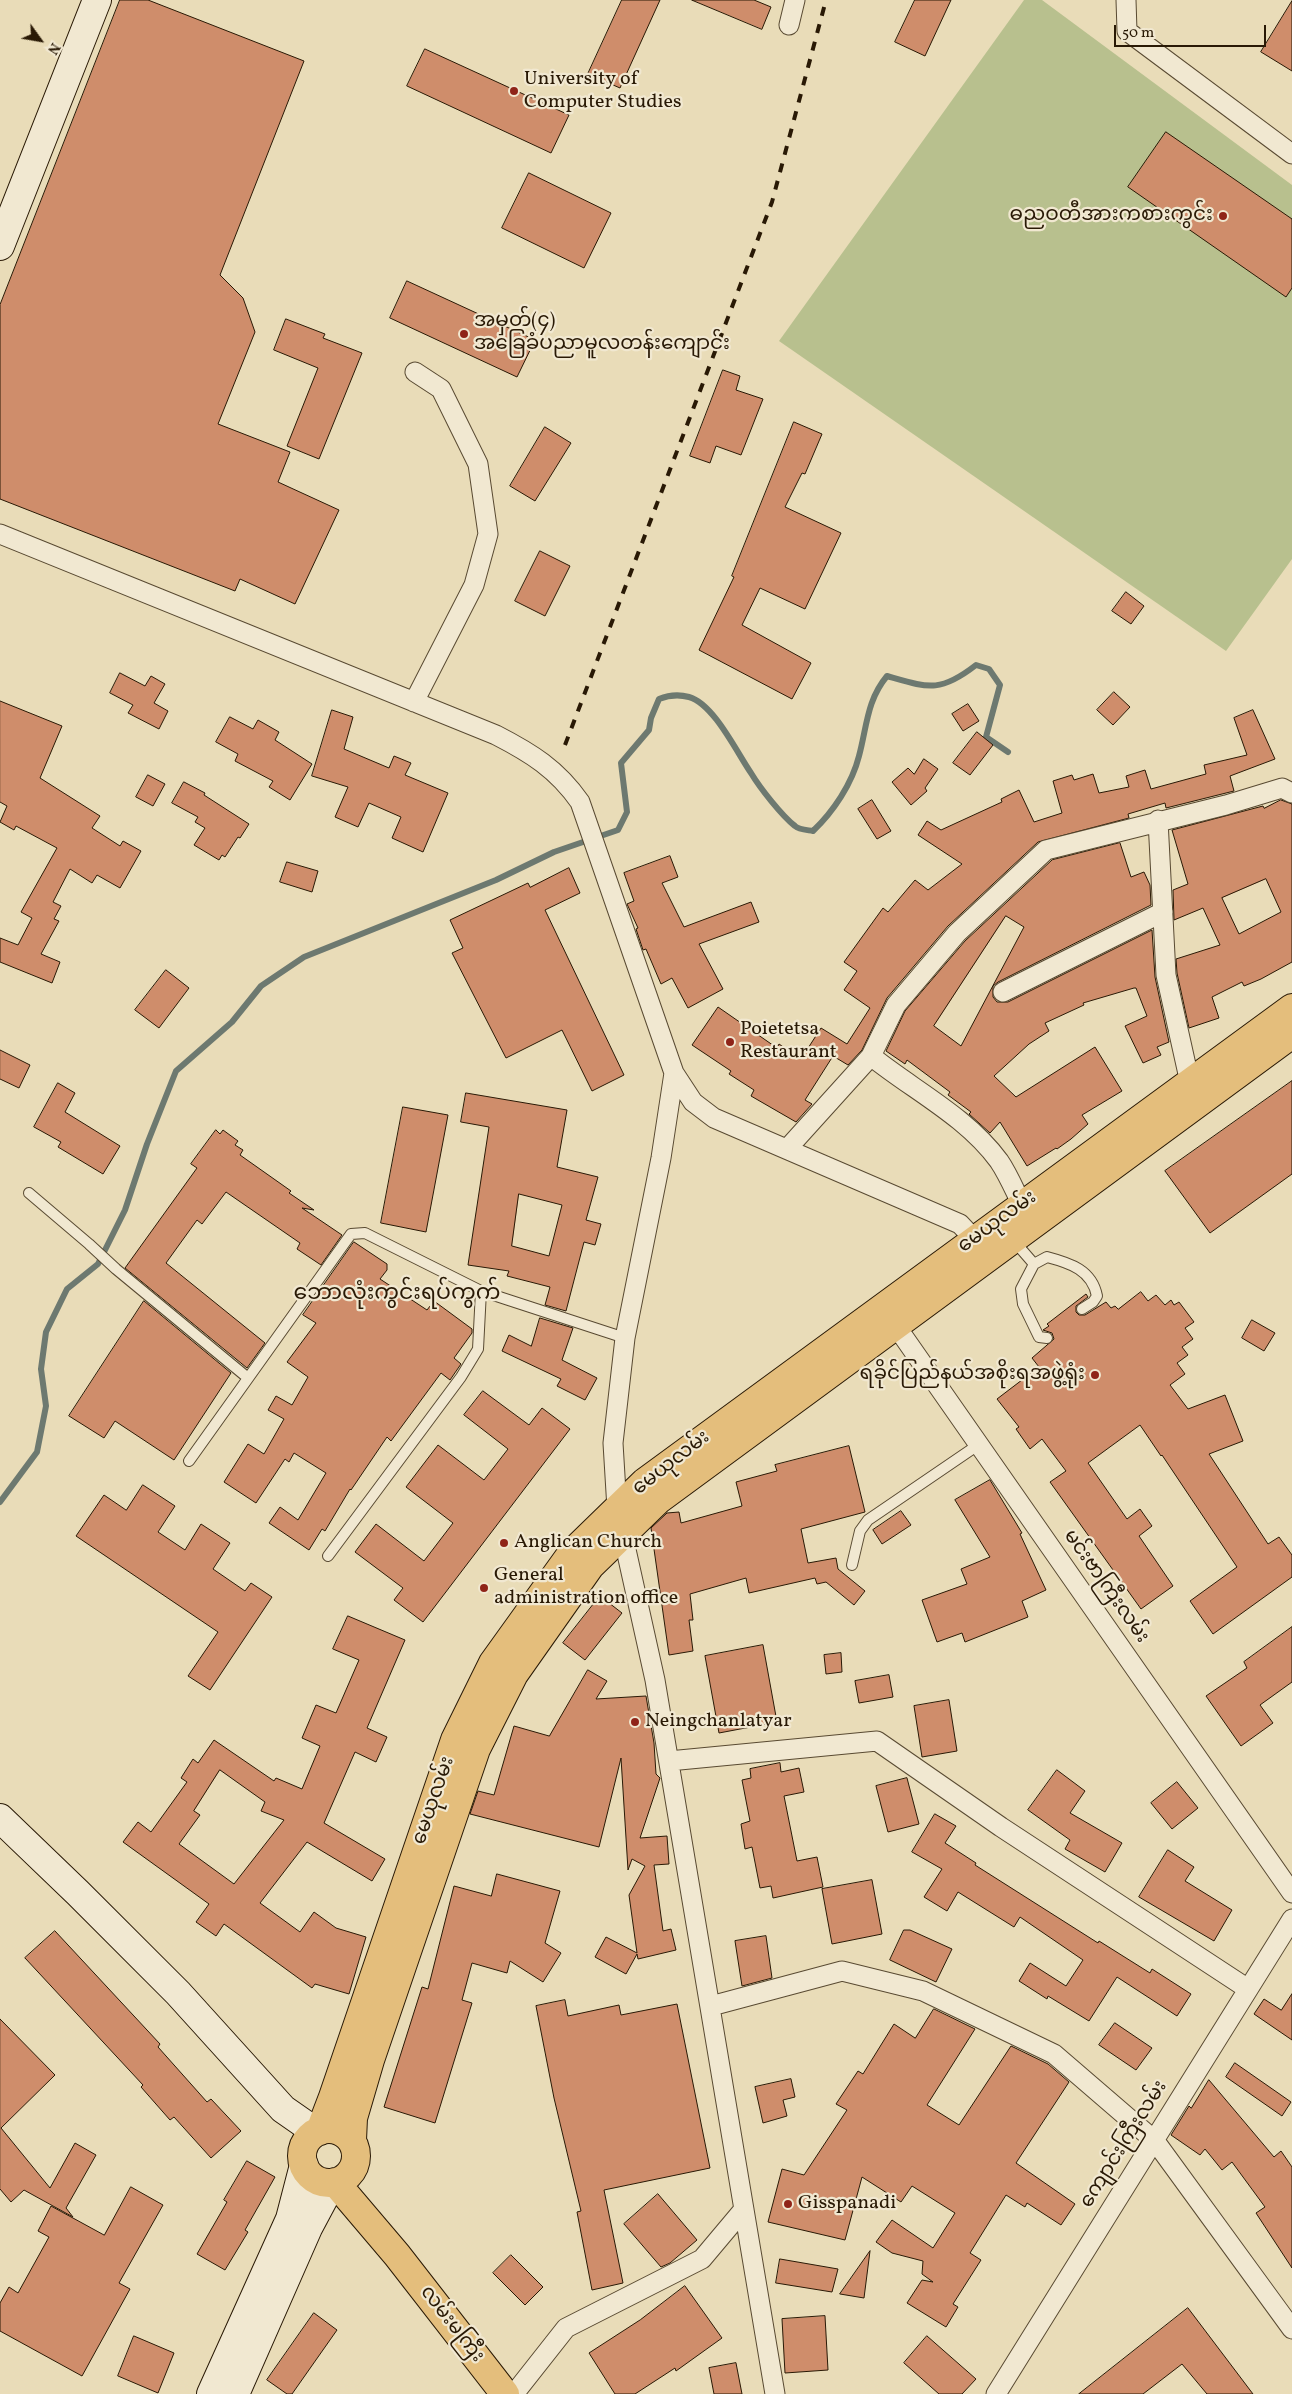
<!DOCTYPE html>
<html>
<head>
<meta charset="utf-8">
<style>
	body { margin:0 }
	#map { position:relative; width:1292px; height:2394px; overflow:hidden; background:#e9dcb8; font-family:Vollkorn,serif }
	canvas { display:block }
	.north { position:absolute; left:15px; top:15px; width:50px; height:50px; -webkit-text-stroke:4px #f1e8d1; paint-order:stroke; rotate:122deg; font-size:14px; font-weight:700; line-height:20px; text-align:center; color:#291905 }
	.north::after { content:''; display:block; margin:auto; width:18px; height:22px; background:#291905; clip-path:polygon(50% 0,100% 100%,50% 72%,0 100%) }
	.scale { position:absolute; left:1114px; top:25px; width:152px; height:22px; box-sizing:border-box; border:2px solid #291905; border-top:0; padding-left:6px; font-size:15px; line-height:18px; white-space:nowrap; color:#291905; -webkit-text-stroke:4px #f1e8d1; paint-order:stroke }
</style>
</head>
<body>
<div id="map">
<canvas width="1292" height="2394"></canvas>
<div class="north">N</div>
<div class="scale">50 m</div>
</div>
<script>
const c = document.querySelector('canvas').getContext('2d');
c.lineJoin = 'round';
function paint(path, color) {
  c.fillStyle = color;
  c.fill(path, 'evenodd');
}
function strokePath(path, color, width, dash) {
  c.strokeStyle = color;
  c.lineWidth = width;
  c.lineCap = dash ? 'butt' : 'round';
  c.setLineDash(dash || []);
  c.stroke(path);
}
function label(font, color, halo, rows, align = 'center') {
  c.font = font + ' Vollkorn,"Noto Sans Myanmar",serif';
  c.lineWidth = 4.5;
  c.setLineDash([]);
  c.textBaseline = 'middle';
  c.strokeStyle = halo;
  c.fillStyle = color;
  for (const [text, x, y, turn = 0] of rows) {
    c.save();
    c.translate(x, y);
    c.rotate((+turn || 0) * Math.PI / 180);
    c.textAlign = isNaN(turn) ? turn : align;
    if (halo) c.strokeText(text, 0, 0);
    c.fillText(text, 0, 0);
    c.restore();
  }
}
paint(new Path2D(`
	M1024 0H1042L1292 185V559L1226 651 779 341Z`), '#b8c08e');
strokePath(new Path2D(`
	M0 1502 37 1452 46 1406 41 1369 46 1332 67 1289 98 1264 125 1210 147 1144 176 1071 232 1022 261 986 304 957 496 880 554 852 618 830 627 812 621 763 649 730 651 718 659 699C669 695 678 694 689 697 714 704 737 753 751 773 760 788 782 816 795 826 799 830 808 830 813 831 833 812 852 784 859 756 867 726 867 700 887 676 929 688 940 693 976 665L989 669 1000 685 986 737 1008 752`), '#6d7970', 6);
const building = new Path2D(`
	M120 0H148L304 61 220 275 243 298 255 332 218 424 290 452 278 482 339 510 295 604 240 579 235 591 0 499V305Z
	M622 0H660L620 88 588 74Z
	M692 0H754L771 7 762 29Z
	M915 0H951L925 56 895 42Z
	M1292 1V71L1261 52Z
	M425 49 569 115 551 153 407 86Z
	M1166 132 1292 219V288L1286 297 1128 187Z
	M529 173 611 213 584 268 502 228Z
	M407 281 535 340 517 377 390 318Z
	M286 319 325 334 323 338 362 353 319 459 287 446 318 368 274 350Z
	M723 370 740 376 736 390 763 399 741 455 716 446 710 463 690 456Z
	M794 422 822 434 805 474 802 473 785 507 841 533 805 609 760 588 742 625 811 663 792 699 699 650 734 577 732 576Z
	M545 427 571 443 535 501 510 486Z
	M540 551 570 566 545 616 515 601Z
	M1126 592 1144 606 1131 624 1112 611Z
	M120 673 145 686 151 676 165 684 154 703 168 711 159 729 128 713 133 705 110 693Z
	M1114 692 1130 707 1113 725 1097 710Z
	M0 701 62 726 40 778 100 816 92 828 120 846 123 841 141 851 120 888 97 875 92 883 70 869 53 902 61 906 54 919 59 921 41 954 60 962 52 983 0 962V938L18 945 32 918 21 912 57 848 16 826 14 830 0 822 7 806 0 802Z
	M968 704 979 721 963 731 952 714Z
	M332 710 353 717 344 749 389 768 394 756 411 763 405 775 448 793 423 852 392 838 401 817 369 803 358 827 335 817 348 787 312 776Z
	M1253 710 1275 759 1230 776 1234 791 1166 808 1165 803 1128 814 1129 818 1038 842 948 926 887 998 862 1050 848 1065 833 1056 805 1100 812 1104 796 1122 751 1096 754 1090 729 1074 731 1071 692 1045 718 1007 777 1048 779 1044 801 1059 821 1028 847 1044 870 1008 844 990 857 971 844 962 883 908 888 912 915 880 928 890 962 864 918 835 927 821 941 830 1002 802 1001 799 1019 790 1034 822 1062 813 1053 781 1072 775 1074 780 1093 774 1099 793 1129 787 1126 776 1145 770 1151 789 1206 774 1204 765 1247 755 1234 718Z
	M230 717 253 729 258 720 279 732 275 740 312 764 290 800 269 787 273 781 235 761 238 754 216 742Z
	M977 732 993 745 970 775 953 763Z
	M924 759 938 769 925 788 927 791 911 805 892 782 908 768 914 774Z
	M148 775 165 784 153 806 136 797Z
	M184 782 205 793 204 795 249 824 240 838 238 837 225 857 222 855 219 860 194 845 205 828 195 822 198 817 172 803Z
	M872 800 891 831 877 839 858 809Z
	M1281 800 1292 804V962L1261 979 1244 986 1242 982 1212 997 1219 1018 1189 1028 1177 973 1176 959 1220 945 1203 908 1174 920 1173 890 1188 884 1172 830 1263 806 1264 808ZM1266 879 1281 912 1239 934 1222 898Z
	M1120 843 1131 877 1144 872 1150 885 1151 905 998 982 993 986V997L997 1002H1008L1152 930 1155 977 1169 1042 1157 1047 1161 1055 1143 1063 1125 1026 1147 1016 1136 988H1134L1083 1003 1084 1005 1045 1023 1049 1031 1029 1044 994 1076 1016 1097 1095 1047 1122 1091 1082 1115 1088 1124 1071 1139 1057 1149 1056 1148 1027 1166 1000 1122 990 1133 969 1114 971 1112 948 1095 950 1092 907 1060 905 1064 886 1051 905 1011 965 941 1052 860ZM1006 916 1024 927 961 1046 934 1026Z
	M670 856 678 877 662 883 684 927 751 902 759 922 699 944 723 989 688 1008 672 978 661 984 646 949 643 950 636 929 638 928 627 904 634 901 624 873Z
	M287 862 318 871 312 892 280 882Z
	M569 868 580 893 545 910 624 1075 592 1091 562 1030 506 1058 452 953 463 948 450 920 528 883 530 887Z
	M166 970 189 988 159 1028 135 1010Z
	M0 1050 30 1065 19 1088 0 1079Z
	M1292 1081V1174L1210 1233 1165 1171Z
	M58 1083 75 1093 65 1112 120 1146 103 1174 58 1147 61 1142 34 1127Z
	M466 1093 567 1110 557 1167 598 1177 586 1220 601 1224 595 1245 584 1242 566 1311 545 1305 550 1287 507 1276 509 1271 468 1265 489 1127 461 1122ZM519 1194 562 1205 549 1256 512 1246Z
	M403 1107 448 1115 426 1232 381 1223Z
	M216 1130 220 1134 223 1130 238 1141 235 1145 243 1150 240 1155 291 1191 289 1193 314 1210 302 1208 342 1235 321 1265 297 1249 300 1243 226 1192 202 1224 197 1220 166 1263 265 1343 247 1368 125 1268 197 1168 191 1164Z
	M354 1242 387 1264V1270L380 1279 427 1310 434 1301 472 1329V1333L454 1358 461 1364 450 1380 441 1373 391 1441 387 1437 351 1490 350 1489 325 1531 322 1529 309 1550 269 1523 280 1507 298 1520 326 1473 294 1453 289 1462 285 1459 256 1503 224 1482 248 1444 264 1454 284 1419 268 1410 276 1396 292 1405 308 1377 287 1362 316 1323 303 1315Z
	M1141 1292 1148 1301 1156 1295 1165 1305 1171 1300 1174 1305 1179 1302 1194 1322 1185 1328 1193 1339 1182 1347 1188 1355 1177 1363 1185 1374 1170 1385 1188 1409 1225 1395 1243 1441 1209 1454 1268 1544 1279 1537 1292 1555V1577L1213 1634 1190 1601 1237 1567 1162 1455 1161 1456 1140 1425 1088 1463 1127 1519 1140 1509 1152 1526 1139 1536 1173 1586 1141 1609 1050 1482 1066 1471 1042 1439 1030 1449 1016 1429 1019 1427 997 1399 1039 1367 1032 1358 1054 1339 1052 1333 1043 1330 1049 1326 1047 1324 1086 1294 1088 1297 1076 1306V1312L1079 1315H1085L1106 1302 1111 1308 1115 1306 1118 1309Z
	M144 1301 231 1373 174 1460 115 1421 104 1438 69 1416Z
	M540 1318 573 1328 562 1360 597 1378 585 1400 557 1386 561 1379 502 1351 509 1335 531 1346Z
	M1252 1320 1275 1333 1264 1351 1242 1338Z
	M483 1391 529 1425 542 1408 570 1429 423 1622 394 1600 403 1588 355 1552 376 1524 424 1561 453 1523 406 1487 438 1445 484 1480 508 1449 464 1415Z
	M849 1446 865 1512 801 1529 808 1563 836 1558 838 1569 865 1591 854 1605 826 1582 817 1584 815 1578 749 1593 746 1578 690 1594 693 1620H689L693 1651 669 1655 651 1528 667 1513 679 1512 681 1523 742 1506 736 1482 777 1471 775 1465Z
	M990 1480 1022 1533 1020 1534 1046 1590 1022 1601 1028 1617 965 1642 962 1633 937 1642 922 1600 967 1584 961 1569 990 1557 955 1500Z
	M143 1485 175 1506 158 1532 185 1550 201 1524 230 1543 213 1569 245 1591 251 1583 272 1597 210 1690 188 1676 218 1632 76 1536 104 1495 126 1510Z
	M901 1511 911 1525 882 1544 873 1530Z
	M600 1596 622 1613 585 1660 563 1643Z
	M348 1616 405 1640 367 1728 387 1737 376 1762 355 1752 324 1823 385 1859 372 1881 307 1842 260 1903 300 1932 314 1912 336 1928 366 1937 349 1994 315 1984 312 1988 224 1924 216 1936 196 1922 209 1904 123 1842 138 1822 151 1832 187 1782 181 1778 193 1759 198 1763 214 1740 274 1781 276 1778 302 1789 320 1746 302 1738 316 1705 336 1713 359 1660 333 1649ZM220 1770 265 1802 261 1811 284 1820 234 1884 179 1844 200 1815 194 1811Z
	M1292 1627V1682L1260 1705 1273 1723 1241 1746 1206 1696 1247 1668 1244 1662Z
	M763 1645 777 1722 719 1733 705 1656Z
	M841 1653 842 1672 826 1674 824 1655Z
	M588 1670 607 1681 596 1699 646 1696 654 1743 656 1774 660 1778 640 1838 667 1836 669 1864 654 1865 663 1931 671 1929 676 1950 638 1959 637 1954 626 1974 595 1957 606 1937 637 1953 629 1895 645 1866 632 1859 628 1870 621 1758 599 1847 470 1814 478 1791 494 1795 514 1726 549 1736Z
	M889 1675 893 1697 859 1703 855 1681Z
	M949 1700 957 1751 922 1757 914 1706Z
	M780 1763 781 1772 799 1768 804 1792 784 1796 797 1861 817 1857 823 1887 773 1898 771 1886 760 1888 752 1847 745 1849 741 1824 750 1821 742 1780 751 1778 750 1769Z
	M1057 1770 1085 1791 1070 1813 1122 1843 1105 1872 1065 1849 1070 1840 1028 1810Z
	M907 1778 919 1824 888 1832 876 1786Z
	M1177 1782 1198 1808 1172 1829 1151 1803Z
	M935 1814 956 1826 945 1843 976 1863 975 1865 1098 1943 1099 1941 1150 1973 1152 1969 1191 1994 1177 2016 1117 1977 1089 2021 1048 1996 1047 1999 1019 1981 1030 1963 1066 1986 1083 1960 1020 1917 1014 1927 958 1892 947 1911 924 1897 942 1869 912 1852Z
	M1168 1850 1194 1867 1185 1881 1232 1910 1214 1941 1139 1897Z
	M497 1874 560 1891 545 1943 561 1953 543 1982 510 1961 507 1973 472 1963 462 2000 472 2003 435 2123 384 2107 422 1987 428 1989 454 1886 491 1896Z
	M872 1880 882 1934 832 1944 822 1889Z
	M904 1930H910L952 1949 936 1982 890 1960Z
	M55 1931 160 2044 158 2047 207 2102 211 2099 241 2131 211 2158 174 2117 170 2120 141 2087 143 2085 25 1958Z
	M766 1936 772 1978 742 1986 735 1941Z
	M1292 1994V2040L1254 2014 1264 1999 1281 2010Z
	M565 2000 568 2016 619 2005 621 2015 677 2004 710 2168 604 2190 623 2283 592 2290 577 2212 581 2211 554 2098 536 2006Z
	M934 2009 975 2029 927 2105 959 2125 1011 2046 1048 2064 1069 2082 1016 2163 1075 2204 1061 2225 1027 2203 1025 2207 1006 2195 970 2253 981 2260 953 2304 958 2307 946 2327 907 2303 922 2280 933 2282 922 2274 923 2261 892 2253 876 2242 892 2220 933 2248 955 2213 912 2186 901 2202 862 2177 845 2240 768 2222 782 2169 804 2175 847 2110 836 2104 858 2071 863 2074 894 2024 915 2038Z
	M0 2019 55 2075 1 2128 50 2188 75 2143 96 2155 66 2208 73 2217 24 2190 11 2202 0 2189Z
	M1115 2023 1152 2048 1136 2070 1099 2045Z
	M1235 2063 1291 2102 1282 2116 1226 2077Z
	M791 2079 795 2097 783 2100 787 2116 763 2123 755 2087Z
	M1209 2080 1274 2157 1281 2151 1292 2167V2268L1256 2213 1265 2207 1232 2162 1222 2170 1205 2149 1200 2155 1171 2135 1189 2106 1191 2108Z
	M247 2161 275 2177 245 2230 248 2232 225 2270 197 2254 227 2202 224 2200Z
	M131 2187 163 2205 119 2283 130 2289 82 2376 0 2331V2303L9 2287 18 2293 49 2237 38 2231 51 2206 104 2235Z
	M658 2194 697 2240 670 2263 661 2267 624 2224Z
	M870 2251 864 2298 840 2294Z
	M511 2255 543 2287 525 2305 493 2273Z
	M780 2259 838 2269 832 2292 776 2283Z
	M685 2286 722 2338 676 2371 675 2368 635 2394H615L589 2353 640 2320Z
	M1188 2308 1253 2394H1207L1182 2364 1143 2394H1079Z
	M314 2313 337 2330 292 2394H287L267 2380Z
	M825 2316 828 2370 785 2373 782 2319Z
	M134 2336 174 2353 158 2393 118 2376Z
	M927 2336 976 2379 962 2394H939L904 2363Z
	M736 2363 742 2394H714L709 2368Z`);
paint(building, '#cf8d6b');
strokePath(building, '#291905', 1);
const lane = new Path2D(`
	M29 1193 89 1244 116 1269 248 1378
	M1014 1241 1034 1264 1047 1257C1070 1263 1092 1270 1097 1296L1093 1302 1082 1309
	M1034 1264 1021 1289 1023 1304 1039 1337 1047 1338
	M189 1461 351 1234 365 1233 481 1291 625 1338
	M328 1556 461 1377 478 1349 481 1291
	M852 1565 860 1531 868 1520 978 1445`);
const street = new Path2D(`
	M1126 0 1127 31 1292 154
	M789 25 795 0
	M0 534 496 735C531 753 557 769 580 802L674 1073 693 1102 714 1118 960 1224 975 1240
	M414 702 474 585 488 534 478 464 441 389 415 372
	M1158 820 1166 975 1190 1083
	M1003 992 1163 912
	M674 1073 661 1158 625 1338 613 1443 617 1509 655 1680 775 2394
	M787 1149 871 1056
	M1022 1205C1015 1191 1008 1174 999 1161 966 1116 913 1090 871 1056L896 1005 957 933 1046 850 1226 805 1282 788 1292 793
	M889 1316 1292 1893
	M669 1761 877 1741 1001 1827 1248 1989
	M711 2006 842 1971 923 1991 1054 2054 1155 2141 1292 2329
	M514 2394 566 2328 702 2259 744 2209
	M996 2394 1292 1919`);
const secondary = new Path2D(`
	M0 246 97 0
	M0 1818 78 1893 178 1993 283 2109 316 2132
	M211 2394 290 2219 304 2165
	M235 2394 308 2228 332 2183`);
const primary = new Path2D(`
	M302 2156a27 27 0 1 1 54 0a27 27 0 1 1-54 0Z
	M320 2131 333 2097 455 1740 493 1663 572 1553 645 1482 1292 1008
	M352 2140 353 2118 370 2060 476 1749 514 1674 590 1566 658 1500 1292 1034
	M335 2182 397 2255 505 2394`);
strokePath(lane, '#594a32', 12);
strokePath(street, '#594a32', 21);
strokePath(secondary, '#291905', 30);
strokePath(primary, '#291905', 30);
strokePath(lane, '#f1e8d1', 10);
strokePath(street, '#f1e8d1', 19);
strokePath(secondary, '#f1e8d1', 28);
strokePath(primary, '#e4be7c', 28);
strokePath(new Path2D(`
	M565 745 772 202 826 0`), '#291905', 4, [9, 9]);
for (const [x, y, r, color] of [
	[514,91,5,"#8f2418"],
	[1223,216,5,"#8f2418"],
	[464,334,5,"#8f2418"],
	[730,1042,5,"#8f2418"],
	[1095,1375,5,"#8f2418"],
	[504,1543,5,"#8f2418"],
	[484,1588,5,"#8f2418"],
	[635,1722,5,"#8f2418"],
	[788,2204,5,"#8f2418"]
]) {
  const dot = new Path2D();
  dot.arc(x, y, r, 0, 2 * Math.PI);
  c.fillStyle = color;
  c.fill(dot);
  strokePath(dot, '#f1e8d1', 2);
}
label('20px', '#291905', '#f1e8d1', [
	["University of",524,80],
	["Computer Studies",524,103],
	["ဓညဝတီအားကစားကွင်း",1213,216,"right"],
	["အမှတ်(၄)",474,322],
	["အခြေခံပညာမူလတန်းကျောင်း",474,345],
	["Poietetsa",740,1030],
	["Restaurant",740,1053],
	["ရခိုင်ပြည်နယ်အစိုးရအဖွဲ့ရုံး",1085,1375,"right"],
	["Anglican Church",514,1543],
	["General",494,1576],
	["administration office",494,1599],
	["Neingchanlatyar",645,1722],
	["Gisspanadi",798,2204]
], 'left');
label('20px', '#291905', '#f1e8d1', [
	["မေယုလမ်း",998,1223,-36],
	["မေယုလမ်း",672,1464,-38],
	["မင်းဗာကြီးလမ်း",1105,1587,55],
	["မေယုလမ်း",435,1801,-71],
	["ကျောင်းကြီးလမ်း",1125,2145,-58],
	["လမ်းမကြီး",451,2325,52]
]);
label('22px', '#291905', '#f1e8d1', [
	["ဘောလုံးကွင်းရပ်ကွက်",397,1295]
]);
</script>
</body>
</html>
